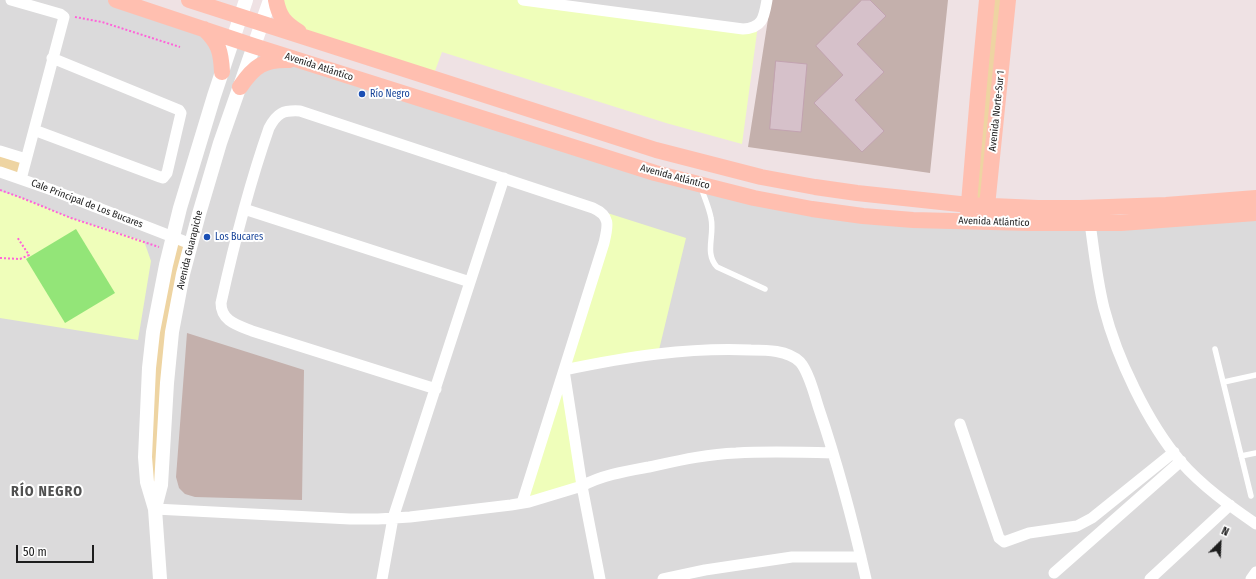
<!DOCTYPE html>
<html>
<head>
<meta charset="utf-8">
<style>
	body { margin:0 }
	#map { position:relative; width:1256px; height:579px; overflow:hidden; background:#efe2e4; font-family:"Fira Sans Condensed",sans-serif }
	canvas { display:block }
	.north { position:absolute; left:1200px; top:523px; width:40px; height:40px; -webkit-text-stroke:3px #fff; paint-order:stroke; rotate:24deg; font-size:11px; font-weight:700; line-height:16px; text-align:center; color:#1d1d1d }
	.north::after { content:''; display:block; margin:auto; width:14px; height:18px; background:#1d1d1d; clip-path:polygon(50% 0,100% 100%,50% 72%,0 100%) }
	.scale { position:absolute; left:16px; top:545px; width:78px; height:18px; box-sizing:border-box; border:2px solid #1d1d1d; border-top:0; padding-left:5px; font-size:12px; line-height:14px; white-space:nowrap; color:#1d1d1d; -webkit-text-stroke:3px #fff; paint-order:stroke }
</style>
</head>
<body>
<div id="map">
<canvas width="1256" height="579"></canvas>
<div class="north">N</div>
<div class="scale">50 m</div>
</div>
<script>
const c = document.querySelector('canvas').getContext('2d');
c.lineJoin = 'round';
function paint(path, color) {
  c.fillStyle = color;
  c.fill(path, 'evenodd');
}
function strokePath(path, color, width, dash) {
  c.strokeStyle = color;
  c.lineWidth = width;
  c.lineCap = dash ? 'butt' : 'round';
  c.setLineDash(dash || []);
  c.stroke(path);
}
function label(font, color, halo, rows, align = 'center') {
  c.font = font + ' "Fira Sans Condensed",sans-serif';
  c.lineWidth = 4;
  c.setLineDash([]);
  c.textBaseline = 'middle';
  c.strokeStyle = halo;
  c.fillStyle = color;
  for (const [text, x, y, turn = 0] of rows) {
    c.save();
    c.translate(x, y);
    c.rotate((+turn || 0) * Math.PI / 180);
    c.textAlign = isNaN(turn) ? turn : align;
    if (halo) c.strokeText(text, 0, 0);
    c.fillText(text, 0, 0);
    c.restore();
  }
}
paint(new Path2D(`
	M0 0H116L655 173 913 220 1256 213V579H0Z
	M523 0H767L751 29Z`), '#dbdadb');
paint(new Path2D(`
	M771 0H948L930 173 748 147Z
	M187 333 304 370 302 500 195 497 185 494 179 488 176 477Z`), '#c4b0ac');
paint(new Path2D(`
	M987 0H1008L987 206 969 205Z
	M0 151 26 159 21 179 0 172Z
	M173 237 191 244 183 274 161 485 147 482V407Z`), '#eed4a2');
paint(new Path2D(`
	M276 0H523L743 29 758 25 742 144 666 123 442 52 432 79 312 39Z
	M0 191 22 198 71 218 144 241 151 261 138 340 0 318Z
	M601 211 686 238 658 354 564 370 582 486 522 503 604 243Z`), '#effeba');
paint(new Path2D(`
	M76 229 115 293 65 323 26 259Z`), '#93e578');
const building = new Path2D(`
	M862 0H870L886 16 857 44 884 72 855 100 884 131 862 152 814 103 843 75 816 46Z
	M776 61 807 64 801 132 770 129Z`);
paint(building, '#d6c1ca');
strokePath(building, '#c2a3b0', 1);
strokePath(new Path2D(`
	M75 17 102 22 180 47
	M0 190 22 198 71 218 159 247
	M0 258 20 259 29 255 17 237`), '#ff63d9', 2, [2, 2]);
strokePath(new Path2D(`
	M701 187C704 197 709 207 711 218 715 235 704 253 717 267L765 289
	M1215 349 1251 496
	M1224 382 1256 375
	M1241 456 1256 453`), '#fff', 5.5);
strokePath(new Path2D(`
	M11 0 60 14 64 17 21 179
	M523 0 743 29C763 28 764 17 767 0
	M34 130 160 177 163 178 167 173 181 113 179 110 52 58
	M0 151 26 159
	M0 172 52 190 191 244
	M244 209 470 282
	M1090 223C1094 251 1097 280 1104 308 1117 358 1147 422 1181 462 1202 486 1230 506 1256 524
	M436 389 252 331C237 325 221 321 221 303 234 244 249 185 269 128 277 113 283 110 300 111L593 208C611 216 608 226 604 243L522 503
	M960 424 999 538 1004 542 1029 533 1077 526 1092 518 1174 452
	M155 509 350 519H378L410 517 511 505 529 502 582 486C602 475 627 471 649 467 677 461 707 454 736 453 768 451 801 452 833 453
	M1054 573 1181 461
	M382 579 393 518 504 178
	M600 579 582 486 564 370C626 357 688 347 751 350 766 350 788 350 800 362 809 372 815 397 819 409 838 465 853 522 866 579
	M663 579 705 570 792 557H861
	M1150 579 1230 505
	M1251 579 1256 572`), '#fff', 11);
strokePath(new Path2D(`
	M155 508 161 485 167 383 172 332 183 274 199 214 220 143 270 0
	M160 579 155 509 147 482 145 457 149 368 153 332 166 265 180 208 214 96 246 0`), '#fff', 14);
strokePath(new Path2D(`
	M116 0 254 46 655 173 754 198 812 209 863 216 913 220 1030 223H1121L1256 213
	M189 0 656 150 761 177 815 187 857 193 969 205 1038 208H1080L1166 205 1256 198
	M276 0C279 17 285 23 299 32
	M204 29C219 43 221 52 222 72
	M240 87C254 66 264 59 290 60
	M968 215 978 95 987 0
	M986 216 1008 0`), '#ffbfb0', 16);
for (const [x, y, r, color] of [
	[362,94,4,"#1a4fb4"],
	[207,237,4,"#1a4fb4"]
]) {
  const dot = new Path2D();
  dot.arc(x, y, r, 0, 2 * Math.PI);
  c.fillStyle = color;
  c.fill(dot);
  strokePath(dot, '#fff', 1.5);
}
label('10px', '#1d1d1d', '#fff', [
	["Avenida Atlántico",319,67,18],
	["Avenida Norte-Sur 1",997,111,-84],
	["Avenida Atlántico",675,177,15],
	["Cale Principal de Los Bucares",87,204,21],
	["Avenida Atlántico",994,222,2],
	["Avenida Guarapiche",190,250,-76]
]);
label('10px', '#164399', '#fff', [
	["Río Negro",370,94],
	["Los Bucares",215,237]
], 'left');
c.letterSpacing = '1px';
label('bold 14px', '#505050', '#fff', [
	["RÍO NEGRO",47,492]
]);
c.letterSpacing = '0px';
</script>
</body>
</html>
